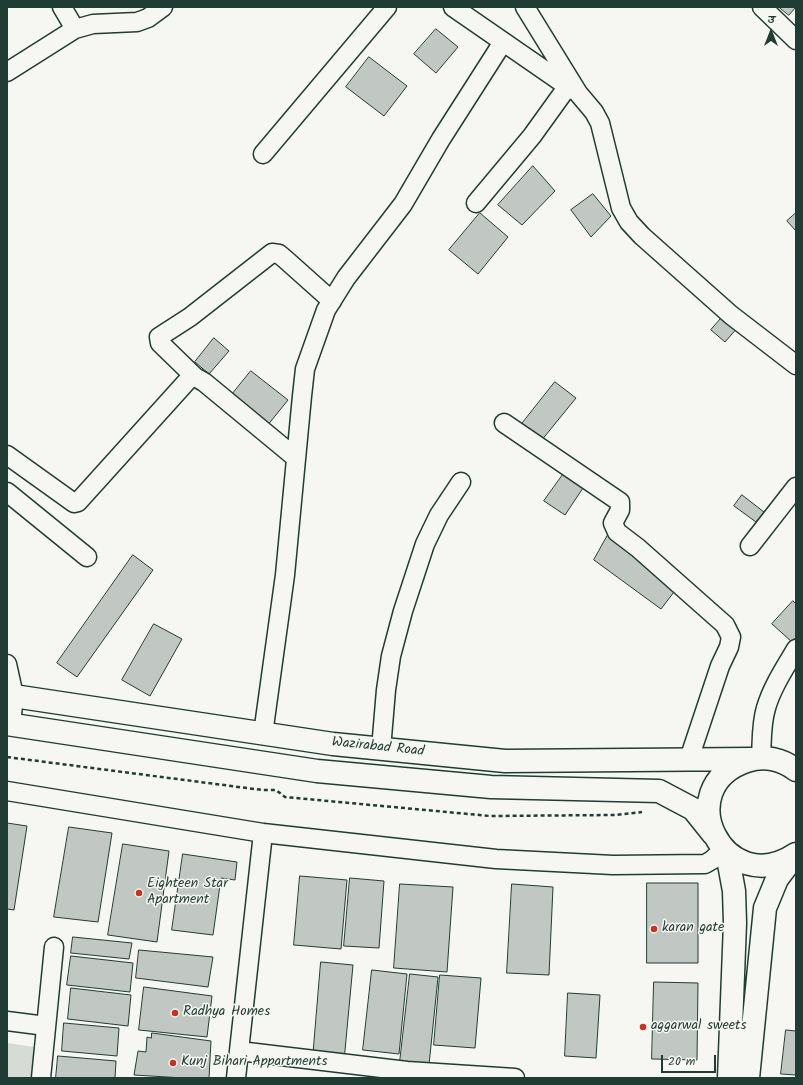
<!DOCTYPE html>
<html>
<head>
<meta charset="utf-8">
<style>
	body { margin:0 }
	#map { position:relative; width:803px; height:1085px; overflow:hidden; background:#f6f6f2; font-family:Kalam,"Playpen Sans Deva",sans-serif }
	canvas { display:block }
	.frame { position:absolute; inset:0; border:8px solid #1f3d34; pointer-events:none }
	.north { position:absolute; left:751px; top:12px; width:40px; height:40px; -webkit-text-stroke:3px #f6f6f2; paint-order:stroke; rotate:0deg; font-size:11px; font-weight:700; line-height:16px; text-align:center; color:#1f3d34 }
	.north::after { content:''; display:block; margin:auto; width:14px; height:18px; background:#1f3d34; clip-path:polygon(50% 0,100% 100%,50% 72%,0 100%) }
	.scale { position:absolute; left:661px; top:1055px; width:55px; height:18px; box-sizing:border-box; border:2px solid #1f3d34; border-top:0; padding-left:5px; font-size:12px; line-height:14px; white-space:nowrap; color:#1f3d34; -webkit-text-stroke:3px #f6f6f2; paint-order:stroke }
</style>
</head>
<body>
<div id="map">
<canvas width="803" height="1085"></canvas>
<div class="frame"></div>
<div class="north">उ</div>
<div class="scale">20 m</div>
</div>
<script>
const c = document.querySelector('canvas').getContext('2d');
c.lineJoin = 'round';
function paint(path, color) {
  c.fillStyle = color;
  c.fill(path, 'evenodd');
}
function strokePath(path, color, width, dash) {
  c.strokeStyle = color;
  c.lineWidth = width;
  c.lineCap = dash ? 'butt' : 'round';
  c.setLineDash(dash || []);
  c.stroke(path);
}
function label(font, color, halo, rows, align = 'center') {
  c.font = font + ' Kalam,sans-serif';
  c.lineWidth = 3;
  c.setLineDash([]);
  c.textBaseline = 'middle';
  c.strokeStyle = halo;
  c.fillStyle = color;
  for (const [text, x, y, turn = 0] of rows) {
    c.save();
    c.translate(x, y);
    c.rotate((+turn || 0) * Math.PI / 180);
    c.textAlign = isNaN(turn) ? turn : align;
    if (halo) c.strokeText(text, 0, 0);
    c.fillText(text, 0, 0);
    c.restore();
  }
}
paint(new Path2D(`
	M7 1043 41 1048 37 1078H7Z`), '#d6dbd6');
const building = new Path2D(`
	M779 7H796L789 15Z
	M436 29 458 47 436 73 414 54Z
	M369 57 407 86 384 116 346 87Z
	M533 166 555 191 522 225 498 205Z
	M593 194 611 216 591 237 571 210Z
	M480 213 508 237 478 274 449 250Z
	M796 213V231L787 221Z
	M724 315 738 327 725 342 711 330Z
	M214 338 229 351 209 374 195 362Z
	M251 371 288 400 267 426 230 397Z
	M555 382 576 398 541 441 521 425Z
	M567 469 587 482 565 515 544 501Z
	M742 495 764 512 756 522 734 506Z
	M609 533 677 588 661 609 594 560Z
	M133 555 153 570 77 677 57 663Z
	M793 601 796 604V637L792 642 772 624Z
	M154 624 182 639 150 696 122 680Z
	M7 823 27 826 14 910 7 909Z
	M69 827 112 833 98 922 54 917Z
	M123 844 169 851 157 942 108 935Z
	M183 854 237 862 235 880 221 878 213 935 172 930Z
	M300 876 347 880 341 949 294 945Z
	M350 878 384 881 379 948 344 946Z
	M647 883H698V963H647Z
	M400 884 453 887 447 972 394 968Z
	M512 884 553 887 549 975 507 973Z
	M73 937 132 943 129 959 71 953Z
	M139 950 213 957 208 987 136 978Z
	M71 956 133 963 130 992 67 985Z
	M321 962 353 965 344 1061 313 1058Z
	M372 970 407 974 399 1054 363 1050Z
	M410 974 438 977 429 1065 400 1062Z
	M440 975 481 978 475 1048 434 1045Z
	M654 982 698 983 697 1060 652 1059Z
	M144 987 212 996 207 1037 139 1030Z
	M71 988 131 995 128 1026 68 1019Z
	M568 993 600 995 596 1058 565 1056Z
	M64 1023 119 1028 117 1056 62 1051Z
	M786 1030 796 1031V1075L781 1074Z
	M152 1033 211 1041 209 1078H184L134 1075 138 1051 146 1052 147 1037 151 1038Z
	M58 1056 116 1061 115 1078H56Z`);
paint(building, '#c1c8c3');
strokePath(building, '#1f3d34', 1);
const minor = new Path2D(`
	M62 7 75 29
	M453 7 573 90
	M525 7 578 93 594 112 600 123 621 208 629 222 642 236 731 315 796 365
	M762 7 796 40
	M7 72 75 29 93 24 137 22 148 18 163 7
	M263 154 387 7
	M476 203 532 136 568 86
	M195 377 160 343 159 337 190 317 272 253 279 254 285 259 332 301
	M504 423 620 502V510L613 523 617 532 638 548 725 625 731 637 729 647 720 666 689 759
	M7 455 74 503 78 502 189 379 195 377 204 382 296 458
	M7 492 87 557
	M750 546 796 487
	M7 664 14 696 11 724
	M263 734 285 575 302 396 305 369 326 310 346 278 403 204 441 139 503 42
	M381 749 386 690 391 656 403 611 425 544 439 515 461 482
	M761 758C762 741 761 724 766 708 772 687 785 668 796 649
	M7 791 263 833 496 859 613 865 705 864 712 860 724 849
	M7 1021 46 1026
	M239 1051 407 1071 515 1078
	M41 1078 54 947
	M236 1078 263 833`);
const major = new Path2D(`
	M727 853 734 891 735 923 729 1078
	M748 1078 765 908 777 879 795 855`);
const highway = new Path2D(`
	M7 695 333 744 505 761 753 759
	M7 724 317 771 491 787 659 791 693 809 713 834
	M796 770C782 759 764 755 747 761 668 787 724 902 796 854`);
strokePath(minor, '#1f3d34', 21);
strokePath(major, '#1f3d34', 25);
strokePath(highway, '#1f3d34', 25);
strokePath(new Path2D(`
	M7 757 262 790H276L285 797 490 816 615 815 642 812`), '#1f3d34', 2.5, [4, 3]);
strokePath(minor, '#f6f6f2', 18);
strokePath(major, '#f6f6f2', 22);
strokePath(highway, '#f6f6f2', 22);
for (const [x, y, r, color] of [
	[139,893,4,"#c8321e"],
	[654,929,4,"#c8321e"],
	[175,1013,4,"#c8321e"],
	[643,1027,4,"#c8321e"],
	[173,1063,4,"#c8321e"]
]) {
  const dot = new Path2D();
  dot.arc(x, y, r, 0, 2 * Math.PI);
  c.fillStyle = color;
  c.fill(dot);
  strokePath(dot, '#f6f6f2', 1.5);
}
label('14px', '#1f3d34', '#f6f6f2', [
	["Wazirabad Road",378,748,6]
]);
label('14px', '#1f3d34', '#f6f6f2', [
	["Eighteen Star",147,885],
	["Apartment",147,901],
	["karan gate",662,929],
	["Radhya Homes",183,1013],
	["aggarwal sweets",651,1027],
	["Kunj Bihari Appartments",181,1063]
], 'left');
</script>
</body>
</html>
